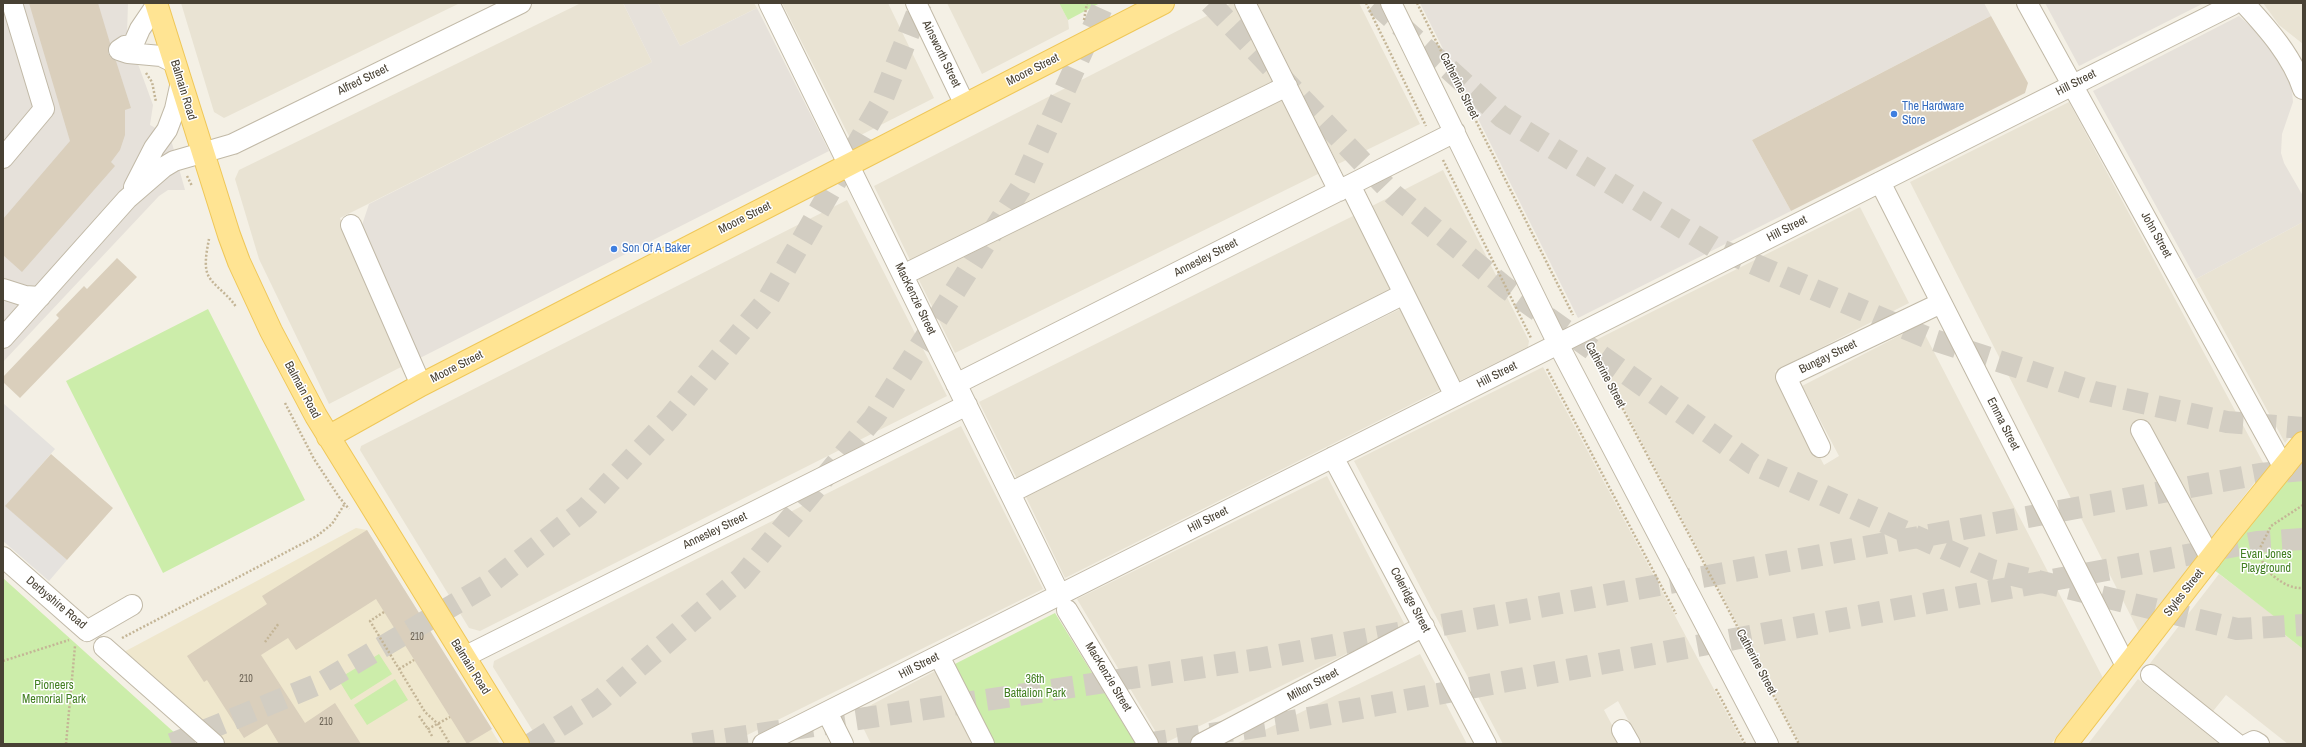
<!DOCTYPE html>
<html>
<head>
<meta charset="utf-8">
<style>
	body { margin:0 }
	#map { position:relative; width:2306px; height:747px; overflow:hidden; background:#f4f0e5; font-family:"Archivo Narrow",sans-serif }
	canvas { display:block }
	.frame { position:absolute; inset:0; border:4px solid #484134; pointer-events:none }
</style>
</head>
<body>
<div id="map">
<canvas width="2306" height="747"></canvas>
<div class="frame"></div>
</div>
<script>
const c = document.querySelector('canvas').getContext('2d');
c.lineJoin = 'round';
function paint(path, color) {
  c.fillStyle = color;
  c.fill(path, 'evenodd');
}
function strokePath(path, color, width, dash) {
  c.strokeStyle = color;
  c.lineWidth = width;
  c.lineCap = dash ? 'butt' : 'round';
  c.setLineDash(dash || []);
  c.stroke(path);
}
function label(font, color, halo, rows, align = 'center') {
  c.font = font + ' "Archivo Narrow",sans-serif';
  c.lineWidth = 3;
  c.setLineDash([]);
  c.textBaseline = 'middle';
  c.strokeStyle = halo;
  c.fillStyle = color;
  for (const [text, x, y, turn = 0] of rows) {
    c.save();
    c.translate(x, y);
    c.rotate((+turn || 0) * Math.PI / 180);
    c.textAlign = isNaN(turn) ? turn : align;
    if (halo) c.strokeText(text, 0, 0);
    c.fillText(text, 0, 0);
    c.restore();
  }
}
paint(new Path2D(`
	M181 3H460L224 118 214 112Z
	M581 3H623L652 62 340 218 403 366 329 404 259 259 235 179 239 170Z
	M658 3H754L757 8 680 46Z
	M782 3H888L934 98 851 140Z
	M947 3H1059L1068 20 1069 29 982 74Z
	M1232 3H1234L1275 81 911 262 874 186Z
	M1255 3H1359L1420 124 1338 164 1297 88Z
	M2263 3H2303V44L2279 25Z
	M1282 96 1320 173 955 353 917 276Z
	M2069 102 2266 468 2208 542 2145 421 2130 430 2197 557 2139 632 1910 182Z
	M1443 170 1529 341 1528 347 1457 382 1370 207Z
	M847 200 947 396 480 631 469 628 360 450 361 446Z
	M1860 207 1909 303 1775 371 1824 465 1839 456 1802 386 1920 325 2103 678 2051 744H1800L1590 343Z
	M1355 215 1394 294 1018 481 979 402Z
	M2303 222V420L2285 443 2196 279Z
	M1402 308 1442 389 1065 578 1025 495Z
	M1543 367 1743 744H1641L1618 701 1604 710 1622 744H1503L1354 461Z
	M961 426 1043 589 729 744H541L493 667 494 661Z
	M1327 476 1405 625 1163 744 1077 599Z
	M2219 574 2285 624 2280 631 2303 649V744H2288L2226 695 2210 715 2148 666Z
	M1420 654 1467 744H1236Z
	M937 670 973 744H871L856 713Z
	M2138 679 2218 743 2217 744H2088Z`), '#e9e3d3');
paint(new Path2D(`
	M3 3H128L127 34 153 105 150 125 170 136 185 190H168L159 196 3 362Z
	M623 3H658L680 46 757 8 829 151 418 359 361 228 369 204 652 62Z
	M1420 3H1984L1991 16 1752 140 1791 211 1578 318Z
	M2045 3H2204L2079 66Z
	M2239 16 2282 54 2291 80 2293 102 2282 134 2281 153 2284 163 2303 196V222L2196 279 2093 91Z`), '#e6e1da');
paint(new Path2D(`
	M356 528 367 530 500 744H226L122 653Z`), '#efe7cd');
paint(new Path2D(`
	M1059 3H1100L1068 20Z
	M208 309 305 500 163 573 66 381Z
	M2303 454V649L2280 631 2284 624 2213 569Z
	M3 578 187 744H3Z
	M1055 613 1136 744H991L951 666Z
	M379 654 392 674 351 700 338 679Z
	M395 679 408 700 367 725 354 705Z`), '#ccedaa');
paint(new Path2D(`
	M3 403 55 449 6 506 67 560 49 581 3 541Z`), '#e5e2de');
paint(new Path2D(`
	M29 3H98L110 43 108 53 111 58 116 61 131 108 125 110V135L120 150 111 162 115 166 22 272 3 255V219L70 141Z
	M1991 16 2028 83 2025 93 1791 211 1752 140Z
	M117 258 137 277 20 398 3 382V377L59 318 56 315 84 286 87 289Z
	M51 454 113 508 67 560 5 506Z
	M367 530 492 729 467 744 376 599 296 650 288 638 261 655 305 723 335 703 361 744H279L267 724 244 738 207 680 204 682 187 656 267 604 262 596Z`), '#dacfbc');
strokePath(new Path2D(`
	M1210 3 1394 195 1506 288 1753 464 1992 570 2237 629 2303 625
	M1375 3 1502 117 1714 247 1928 338 2094 392 2227 422 2303 428
	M172 744 321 683 489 584 585 509 670 418 768 299 881 103 921 3
	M531 744 599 701 741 578 874 418 1020 189 1104 3
	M693 744 1258 659 2260 474 2303 470
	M1145 744 1276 724 2257 542 2303 539`), '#d2cdc2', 22, [22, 11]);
const minor = new Path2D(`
	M769 3 1060 595
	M916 3 965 105
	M1245 3 1339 191
	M1391 3 1558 344 1768 744
	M2027 3 2284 468
	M2244 3C2268 29 2292 56 2303 89
	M119 50 125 46 133 45 140 29 157 4
	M119 50 128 53 161 56 175 63
	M3 158 44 109 12 3
	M1880 182 2126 666
	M1350 185 1455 396
	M134 187 154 148 167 130 175 109 181 82
	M351 225 421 385
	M903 275 1287 86
	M3 289 25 296 40 297
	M3 338 127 199 164 167 174 161 233 144 521 3
	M956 384 1455 132
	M2141 430 2211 559
	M1820 447 1786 377 1941 303
	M1333 457 1486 744
	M1010 493 1404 294
	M3 557 87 631 132 605
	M1067 610 1148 744
	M104 647 214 744
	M939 656 984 744
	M464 657 967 405
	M2151 675 2237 744
	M827 712 843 744
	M1622 730 1630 744
	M763 744 2232 5
	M1201 744 1424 626
	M2248 744 2254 741 2259 744`);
const major = new Path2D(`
	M156 3 229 235 239 262 271 331 316 416 518 744
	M328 437 421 385 1163 3
	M2066 744 2230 533 2303 443`);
strokePath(minor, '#c1b9a7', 22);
strokePath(major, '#efc758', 24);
strokePath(new Path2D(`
	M1366 3 1426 126
	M1417 3 1573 315
	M1084 20 1087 3
	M146 73 152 82 156 102
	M1443 160 1531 338
	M187 176 192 186
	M209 239C207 250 203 267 209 277 216 288 229 295 236 307
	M1591 348 1799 744
	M1547 369 1676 614
	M285 403 314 459 339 497 349 509
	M2303 505 2271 526 2260 548 2264 568C2276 578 2287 589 2303 588
	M122 638 317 536 332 524 344 505
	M265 642 279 623
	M3 661 69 640
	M399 669 414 660
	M1716 689 1745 744
	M419 716 428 729
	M432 736 428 729 450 717
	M66 744 75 646`), '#c4b596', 2.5, [2, 2]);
strokePath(minor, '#fff', 20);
strokePath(major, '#ffe493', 22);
strokePath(new Path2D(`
	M384 612 370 621 425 712 438 724 450 744`), '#c4b596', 2.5, [2, 2]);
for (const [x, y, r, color] of [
	[1894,114,4,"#3f7fe0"],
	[614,249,4,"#3f7fe0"]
]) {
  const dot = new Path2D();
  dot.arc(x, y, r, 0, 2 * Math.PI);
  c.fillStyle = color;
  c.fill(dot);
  strokePath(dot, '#fff', 1.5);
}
label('10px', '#6c6456', null, [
	["210",417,637],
	["210",246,679],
	["210",326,722]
]);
label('12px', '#484134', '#fff', [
	["Ainsworth Street",941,54,64],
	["Moore Street",1033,70,-27],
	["Alfred Street",363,80,-26],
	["Hill Street",2076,83,-27],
	["Catherine Street",1459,86,63],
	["Balmain Road",183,90,73],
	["Moore Street",745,218,-27],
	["Hill Street",1787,229,-27],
	["John Street",2156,235,61],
	["Annesley Street",1206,258,-27],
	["MacKenzie Street",915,299,64],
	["Bungay Street",1828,357,-26],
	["Moore Street",457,367,-27],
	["Hill Street",1497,375,-27],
	["Catherine Street",1605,375,62],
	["Balmain Road",302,390,62],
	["Emma Street",2003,424,63],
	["Hill Street",1208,520,-27],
	["Annesley Street",715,531,-26],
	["Styles Street",2184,593,-52],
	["Coleridge Street",1410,600,62],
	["Derbyshire Road",56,603,40],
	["Catherine Street",1756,662,62],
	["Hill Street",919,666,-27],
	["Balmain Road",470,667,58],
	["MacKenzie Street",1108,677,59],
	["Milton Street",1313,685,-28]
]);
label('12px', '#366cbe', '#fff', [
	["The Hardware",1902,107],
	["Store",1902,121],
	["Son Of A Baker",622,249]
], 'left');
label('12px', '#427f21', '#fff', [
	["Evan Jones",2266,555],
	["Playground",2266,569],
	["36th",1035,680],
	["Battalion Park",1035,694],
	["Pioneers",54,686],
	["Memorial Park",54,700]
]);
</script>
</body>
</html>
